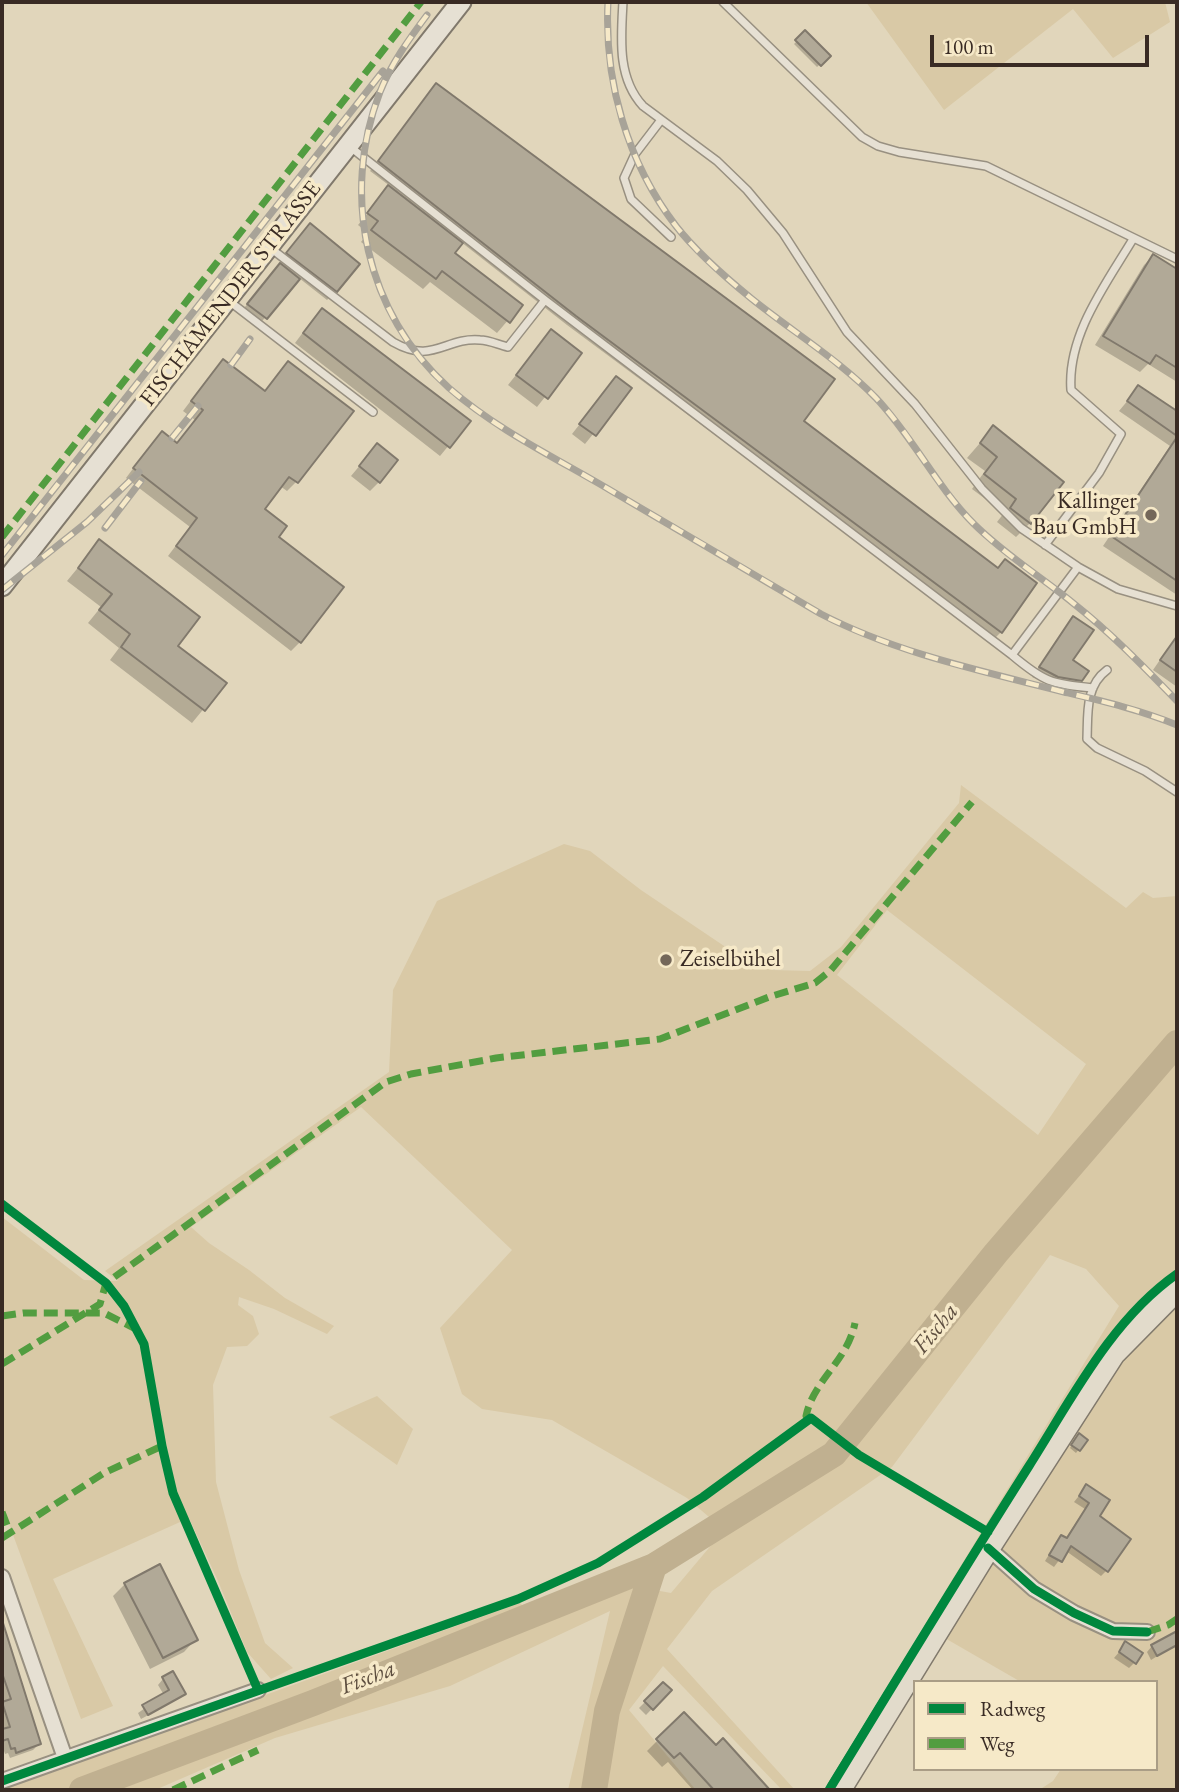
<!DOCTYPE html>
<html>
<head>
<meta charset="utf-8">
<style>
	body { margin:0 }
	#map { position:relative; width:1179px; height:1792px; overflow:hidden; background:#e1d6bb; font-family:"EB Garamond",serif }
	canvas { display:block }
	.frame { position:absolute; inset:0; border:4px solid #392b24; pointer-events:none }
	.legend { position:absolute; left:913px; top:1680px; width:245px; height:91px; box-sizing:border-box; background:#f6e9c8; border:2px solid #aa9d86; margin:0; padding:9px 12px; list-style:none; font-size:21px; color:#392b24 }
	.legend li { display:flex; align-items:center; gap:14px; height:35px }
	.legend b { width:35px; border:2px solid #aa9d86 }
	.scale { position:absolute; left:930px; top:35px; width:219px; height:32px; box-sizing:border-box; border:4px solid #392b24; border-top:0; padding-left:9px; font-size:21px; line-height:24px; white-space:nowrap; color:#392b24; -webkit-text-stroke:5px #f6e9c8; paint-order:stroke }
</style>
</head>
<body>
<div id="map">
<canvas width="1179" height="1792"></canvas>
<div class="frame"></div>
<ul class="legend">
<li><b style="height:9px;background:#00873e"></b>Radweg</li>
<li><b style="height:9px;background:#529d40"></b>Weg</li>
</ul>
<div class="scale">100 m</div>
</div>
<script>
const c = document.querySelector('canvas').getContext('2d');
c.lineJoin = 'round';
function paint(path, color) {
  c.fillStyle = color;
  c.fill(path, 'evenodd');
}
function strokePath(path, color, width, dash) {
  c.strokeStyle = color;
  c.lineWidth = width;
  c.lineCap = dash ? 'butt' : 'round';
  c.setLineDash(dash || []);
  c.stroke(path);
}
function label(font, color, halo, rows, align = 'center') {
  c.font = font + ' "EB Garamond",serif';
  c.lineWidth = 7;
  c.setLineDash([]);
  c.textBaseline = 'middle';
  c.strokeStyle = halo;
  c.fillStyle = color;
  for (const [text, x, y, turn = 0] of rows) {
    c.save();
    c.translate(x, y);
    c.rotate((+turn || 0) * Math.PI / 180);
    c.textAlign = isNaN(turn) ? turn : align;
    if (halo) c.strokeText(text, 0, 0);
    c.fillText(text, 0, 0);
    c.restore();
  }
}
paint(new Path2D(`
	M866 2H1165L1170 22 1113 58 1073 9 944 110Z
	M961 785 1126 908 1143 892 1153 898 1177 896V1790H1039L1053 1781 1061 1769H1156V1682H1021L924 1626 1119 1306 1086 1269 1050 1255 892 1467 712 1591 667 1649 795 1790H782L663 1666 629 1710 696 1790H568L610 1611 450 1686 275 1738 155 1790H2L520 1603 538 1620 627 1585 671 1593 724 1530 687 1498 552 1420 482 1409 462 1394 440 1328 512 1250 361 1107 191 1227 209 1243 249 1270 285 1298 334 1326 327 1334 274 1309 239 1297 238 1305 253 1316 259 1334 247 1346 227 1347 213 1385 216 1482 239 1570 265 1643 293 1668 271 1679 247 1652 218 1581 189 1518 53 1579 113 1706 81 1719 2 1505V1217L84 1280 118 1281 105 1271 389 1072 393 990 437 901 564 844 590 851 641 890 730 950 772 970 810 971 841 947 959 803ZM887 910 1086 1064 1038 1135 837 975Z
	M377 1396 413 1429 397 1465 329 1417Z`), '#d9c9a6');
paint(new Path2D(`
	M805 33 829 56 817 67 794 44Z
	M436 85 801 422 1001 632 992 641 567 325 461 242 453 253 521 305 497 333 430 282 423 289 361 242 368 233 358 225 390 186 370 171Z
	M301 235 336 291 327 300 299 278 257 327 239 314 281 264 279 263Z
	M1153 256 1177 271V382L1148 364 1140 372 1095 345 1144 265Z
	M313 319 469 421 440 456 295 343Z
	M551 331 580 353 537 407 508 385Z
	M289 363 351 411 296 482 287 491 280 486 262 509 277 537 300 642 291 651 168 556 190 527 126 478 153 442 176 444 195 420 183 411 214 370 264 392Z
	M616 378 630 388 585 444 572 434Z
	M1139 387 1177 414V595L1103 546 1170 446 1119 411Z
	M993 428 1030 523 1016 537 997 522 1004 513 972 489 985 471 967 458Z
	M377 445 379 482 370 491 351 476Z
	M99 542 175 646 224 684 192 723 110 660 119 648 88 623 101 607 67 581Z
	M1074 619 1071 660 1081 680 1072 689 1049 685 1032 677 1065 628Z
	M1177 635V687L1153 670Z
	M1076 1438 1085 1441 1076 1453 1070 1448Z
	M1086 1487 1097 1516 1106 1571 1101 1576 1066 1551 1054 1567 1045 1561 1056 1543 1062 1537 1065 1539 1085 1509 1074 1502Z
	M125 1584 196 1639 184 1652 150 1669 113 1596Z
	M2 1625 15 1662 13 1665 39 1744 33 1750 10 1758 8 1753 5 1754 2 1745V1704L5 1703 2 1696Z
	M1174 1635 1177 1644 1151 1660 1147 1652 1152 1646Z
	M1126 1644 1135 1662 1129 1668 1114 1658Z
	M163 1679 184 1693 178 1699 141 1719 138 1713 164 1695 158 1685Z
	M663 1684 670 1690 646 1715 639 1708Z
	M684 1714 716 1747 723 1741 768 1790H693L668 1762 662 1767 647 1751Z`), '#0003');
strokePath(new Path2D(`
	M82 1790 313 1703 654 1566 834 1454 996 1253 1177 1043
	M594 1790 607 1711 654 1566`), '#c0b090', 26);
const building = new Path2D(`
	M805 30 831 56 821 66 795 40Z
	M436 83 835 379 804 421 998 568 1005 559 1037 583 1002 633 576 316 378 161Z
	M388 185 463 243 455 253 523 305 510 323 442 271 436 279 371 230 378 221 367 213Z
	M310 223 360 264 337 292 286 253Z
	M1153 254 1177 269V368L1156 355 1150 364 1103 336Z
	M280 263 300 279 267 319 247 304Z
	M322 308 471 421 450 448 303 333Z
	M551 329 582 353 548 399 516 375Z
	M223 359 265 391 288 361 354 411 298 483 289 477 265 509 287 526 279 537 344 587 301 643 176 546 197 518 133 468 162 431 177 443 203 410 191 401Z
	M616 376 632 388 596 436 579 424Z
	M1138 385 1177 411V436L1127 401Z
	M993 425 1064 482 1031 524 1010 508 1016 499 984 474 997 457 980 443Z
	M1177 437V581L1111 536Z
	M377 443 398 460 380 483 359 466Z
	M99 539 200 617 178 646 227 683 205 711 121 647 130 634 99 610 112 594 78 568Z
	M1073 616 1094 630 1073 660 1089 671 1082 681 1058 677 1039 667Z
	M1177 636V672L1160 660Z
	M1079 1433 1088 1440 1080 1451 1071 1445Z
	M1086 1484 1110 1500 1100 1516 1131 1539 1108 1572 1071 1546 1062 1562 1049 1555 1061 1535 1067 1538 1089 1503 1079 1496Z
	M160 1564 198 1640 163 1658 124 1583Z
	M3 1623 41 1744 16 1753 15 1748 11 1749 8 1739 2 1741V1729L10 1727 2 1702 11 1699 2 1673Z
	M1177 1631V1645L1157 1656 1151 1645Z
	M1125 1641 1143 1653 1136 1664 1119 1652Z
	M173 1671 186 1694 148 1715 142 1705 169 1690 162 1677Z
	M663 1682 672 1690 653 1710 644 1701Z
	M684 1712 716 1745 723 1738 770 1790H714L680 1753 674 1758 656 1739Z`);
paint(building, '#b1a997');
strokePath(building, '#81796c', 2);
const lane = new Path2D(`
	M623 2C621 38 617 78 643 106L717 161 747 190 783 233 847 332 915 404 982 489 1021 528 1078 567 1118 589 1177 606
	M723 2 862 137 878 146 899 152 986 166 1177 259
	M661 120 635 154 624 178 631 199 671 237
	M269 247 393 342C433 365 445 337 480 340 489 340 499 345 508 347L545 300 349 146
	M545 300 1012 655 1078 567
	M229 301 373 412
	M1045 545 1099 473 1121 434 1071 390C1067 335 1106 284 1133 239
	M1012 655C1044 682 1051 684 1093 688
	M1107 670C1085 686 1088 714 1087 739L1097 748 1145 771 1177 792`);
const street = new Path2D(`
	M988 1548 1034 1589 1074 1613 1113 1631 1147 1632
	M2 1577 65 1758
	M2 1781 258 1690`);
const secondary = new Path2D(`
	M2 586 461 2`);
const primary = new Path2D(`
	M839 1790 988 1548 1113 1354 1177 1289`);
strokePath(lane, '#989081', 10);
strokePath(street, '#989081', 18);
strokePath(secondary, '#81796c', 23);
strokePath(primary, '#81796c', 26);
strokePath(lane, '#e6e0d3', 7);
strokePath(street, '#e6e0d3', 14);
strokePath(secondary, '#e6e0d3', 19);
strokePath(primary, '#e2dbcb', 23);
const rail = new Path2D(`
	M608 2C604 81 627 162 676 226 697 253 725 277 752 299 793 332 839 360 876 398 913 437 936 486 974 524 1004 554 1040 576 1073 603 1111 633 1144 667 1177 701
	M427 15C409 39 391 64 380 92 340 195 366 314 449 388 497 430 556 458 610 490 680 531 750 572 821 614 896 653 982 671 1064 692 1102 701 1141 710 1177 725
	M231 365 250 339
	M172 438 198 406
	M105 528 141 481
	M2 555 383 71
	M2 590 87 522 139 472`);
strokePath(rail, '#a8a398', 7);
strokePath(rail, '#f6e9c8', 4.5, [13]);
strokePath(new Path2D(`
	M2 537 421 2
	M2 1316 23 1313H104L134 1328
	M2 1364 100 1304 106 1283 386 1082 411 1074 496 1058 660 1039 769 997 815 983 830 971 972 802
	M808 1420 806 1416C814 1379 847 1362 855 1323
	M2 1512 10 1533
	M2 1538 104 1473 162 1446
	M1147 1632 1168 1625 1177 1619
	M173 1790 258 1750`), '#529d40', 7, [14, 7]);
strokePath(new Path2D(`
	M2 1204 106 1283 124 1306 144 1344 162 1446 173 1493 258 1690
	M988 1548 1034 1589 1074 1613 1113 1631 1147 1632
	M2 1781 518 1599 598 1563 703 1497 811 1418 859 1455 988 1532
	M829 1790C895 1682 961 1573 1029 1466 1071 1400 1111 1320 1177 1274`), '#00873e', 9);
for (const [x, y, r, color] of [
	[1151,515,7,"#746759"],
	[666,960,7,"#746759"]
]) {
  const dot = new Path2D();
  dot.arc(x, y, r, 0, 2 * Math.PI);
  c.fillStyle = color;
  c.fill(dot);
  strokePath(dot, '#f6e9c8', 2.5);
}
label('23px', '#392b24', '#f6e9c8', [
	["FISCHAMENDER STRASSE",231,294,-52]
]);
label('23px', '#392b24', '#f6e9c8', [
	["Kallinger",1137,502],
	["Bau GmbH",1137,528],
	["Zeiselbühel",680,960,"left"]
], 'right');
label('italic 24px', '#5d4e3f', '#f6e9c8', [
	["Fischa",936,1329,-51],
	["Fischa",368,1678,-21]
]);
</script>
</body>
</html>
